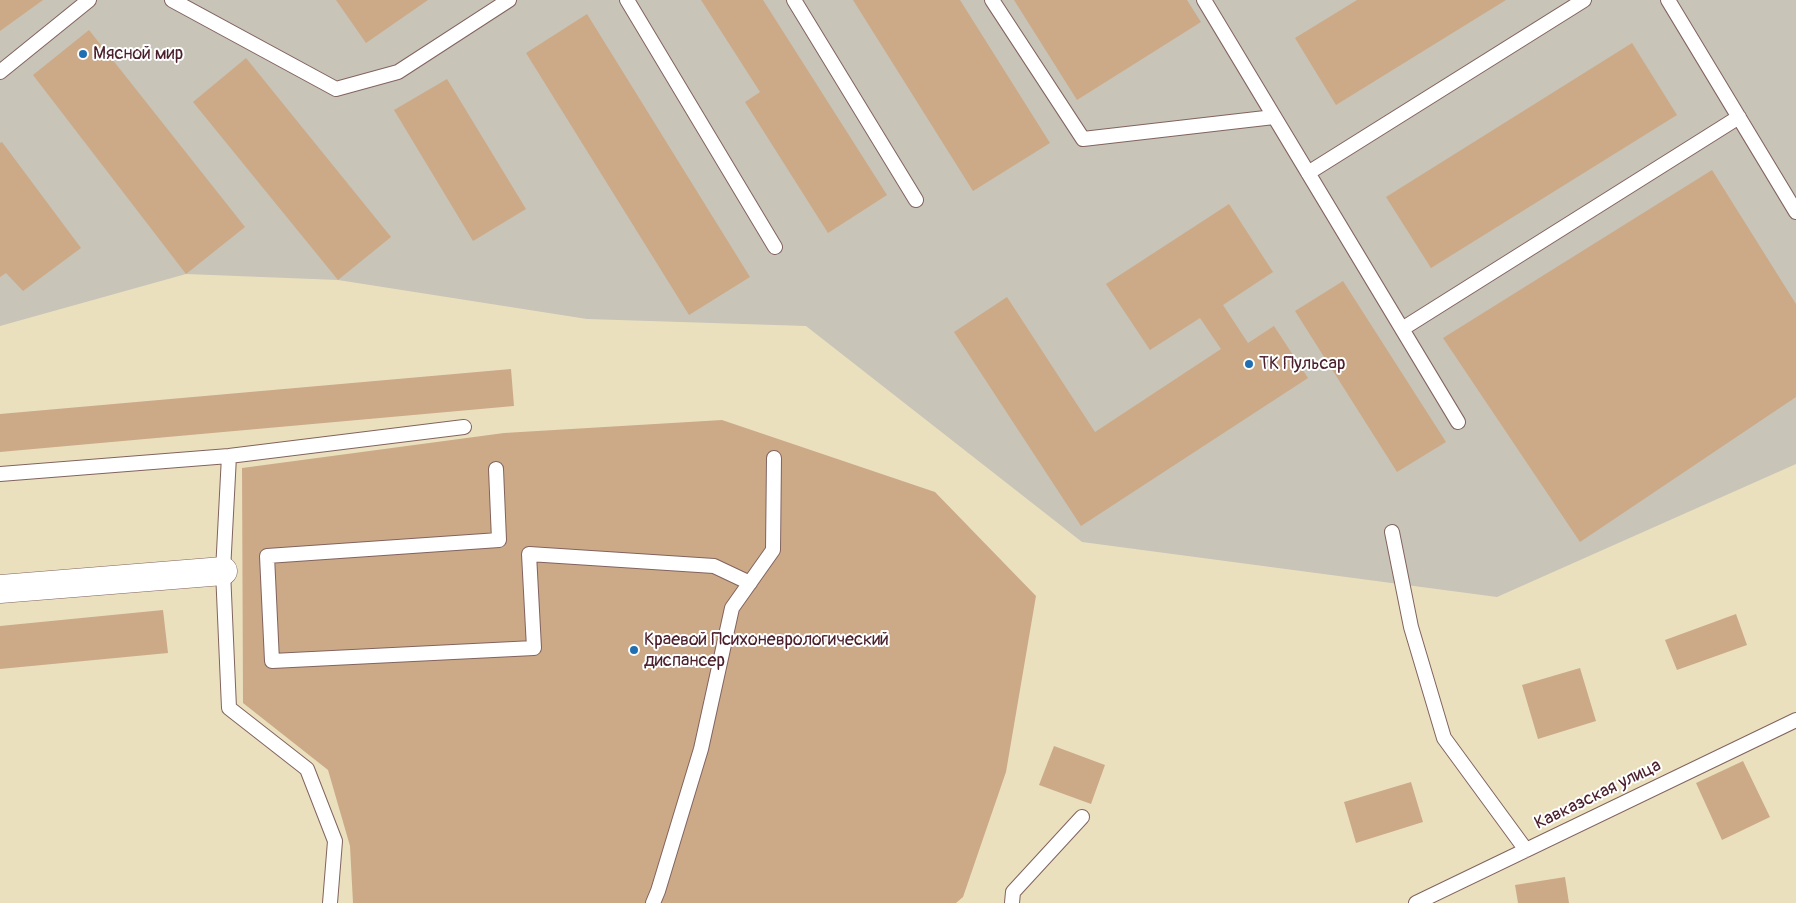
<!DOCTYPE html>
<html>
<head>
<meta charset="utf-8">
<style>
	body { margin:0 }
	canvas { display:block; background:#eae0be }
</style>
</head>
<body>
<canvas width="1796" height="903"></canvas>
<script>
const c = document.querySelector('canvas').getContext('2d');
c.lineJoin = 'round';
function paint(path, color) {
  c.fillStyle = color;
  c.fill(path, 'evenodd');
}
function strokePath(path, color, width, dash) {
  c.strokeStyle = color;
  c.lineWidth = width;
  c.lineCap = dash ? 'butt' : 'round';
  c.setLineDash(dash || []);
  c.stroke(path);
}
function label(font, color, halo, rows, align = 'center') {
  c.font = font + ' Pangolin,sans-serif';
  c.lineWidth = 4;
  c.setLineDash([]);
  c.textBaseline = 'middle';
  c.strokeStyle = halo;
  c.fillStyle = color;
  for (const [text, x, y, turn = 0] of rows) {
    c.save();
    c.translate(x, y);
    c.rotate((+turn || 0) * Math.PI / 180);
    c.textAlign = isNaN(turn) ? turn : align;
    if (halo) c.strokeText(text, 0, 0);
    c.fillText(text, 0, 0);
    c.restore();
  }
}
paint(new Path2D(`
	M0 0H1796V464L1497 597 1082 542 806 326 587 319 338 280 186 274 0 326Z`), '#c8c4b8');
paint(new Path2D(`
	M0 0H43L0 31Z
	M336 0H428L366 43Z
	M701 0H763L887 195 828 233 745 102 760 92Z
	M853 0H960L1050 143 973 191Z
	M1014 0H1187L1201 22 1077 100Z
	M1357 0H1506L1336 105 1295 38Z
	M587 14 750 277 689 315 526 53Z
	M89 30 245 227 186 274 33 75Z
	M1632 43 1677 115 1431 268 1386 197Z
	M246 58 391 237 338 280 193 102Z
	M447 79 526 209 473 241 394 110Z
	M2 142 81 248 23 291 6 273 0 277V143Z
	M1712 170 1796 304V397L1580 542 1443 338Z
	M1229 204 1273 272 1223 305 1248 343 1274 326 1308 378 1081 526 954 332 1007 297 1095 432 1221 349 1200 318 1150 350 1106 284Z
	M1343 281 1446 442 1397 472 1295 311Z
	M511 369 514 406 0 452V414Z
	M722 420 935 492 1036 596 1006 772 963 897 956 903H353L350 846 328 770 243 703 242 468 504 433Z
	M163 610 168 653 0 669V626Z
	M1736 614 1747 645 1677 670 1665 640Z
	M1580 668 1596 721 1538 739 1522 685Z
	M1054 746 1105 765 1091 804 1039 785Z
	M1743 761 1770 817 1722 840 1696 783Z
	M1411 782 1423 822 1356 843 1344 802Z
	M1565 877 1569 903H1518L1515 885Z`), '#cdaa87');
const lane = new Path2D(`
	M172 0 336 89 398 72 509 0
	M627 0 775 247
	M794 0 916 200
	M992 0 1083 139 1274 117
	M1204 0 1458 422
	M1668 0 1796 212
	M0 72 89 0
	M1308 173 1584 0
	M1402 329 1739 117
	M229 456 223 571 229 708 307 769 335 841 330 903
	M496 469 499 540 267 556 272 661 534 648 529 554 714 566 750 583
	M0 474 229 456 464 427
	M1392 532 1411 627 1444 738 1526 850
	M653 903 658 891 701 749 732 608 773 550 774 458
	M1012 903 1013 892 1082 817
	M1416 903 1796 720`);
const street = new Path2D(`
	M0 589 223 571`);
strokePath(lane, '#82635e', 16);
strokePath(street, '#82635e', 29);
strokePath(lane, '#fff', 14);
strokePath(street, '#fff', 28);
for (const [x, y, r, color] of [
	[83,54,5,"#1f6fb2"],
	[1249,364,5,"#1f6fb2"],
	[634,650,5,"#1f6fb2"]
]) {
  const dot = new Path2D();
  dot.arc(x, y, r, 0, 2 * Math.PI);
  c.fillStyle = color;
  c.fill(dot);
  strokePath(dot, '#fff', 2);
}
label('18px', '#4a1f2b', '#fff', [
	["Мясной мир",93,54],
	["ТК Пульсар",1259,364],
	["Краевой Психоневрологический",644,640],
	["диспансер",644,661]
], 'left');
label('18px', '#4a1f2b', '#fff', [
	["Кавказская улица",1598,795,-26]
]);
</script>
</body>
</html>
